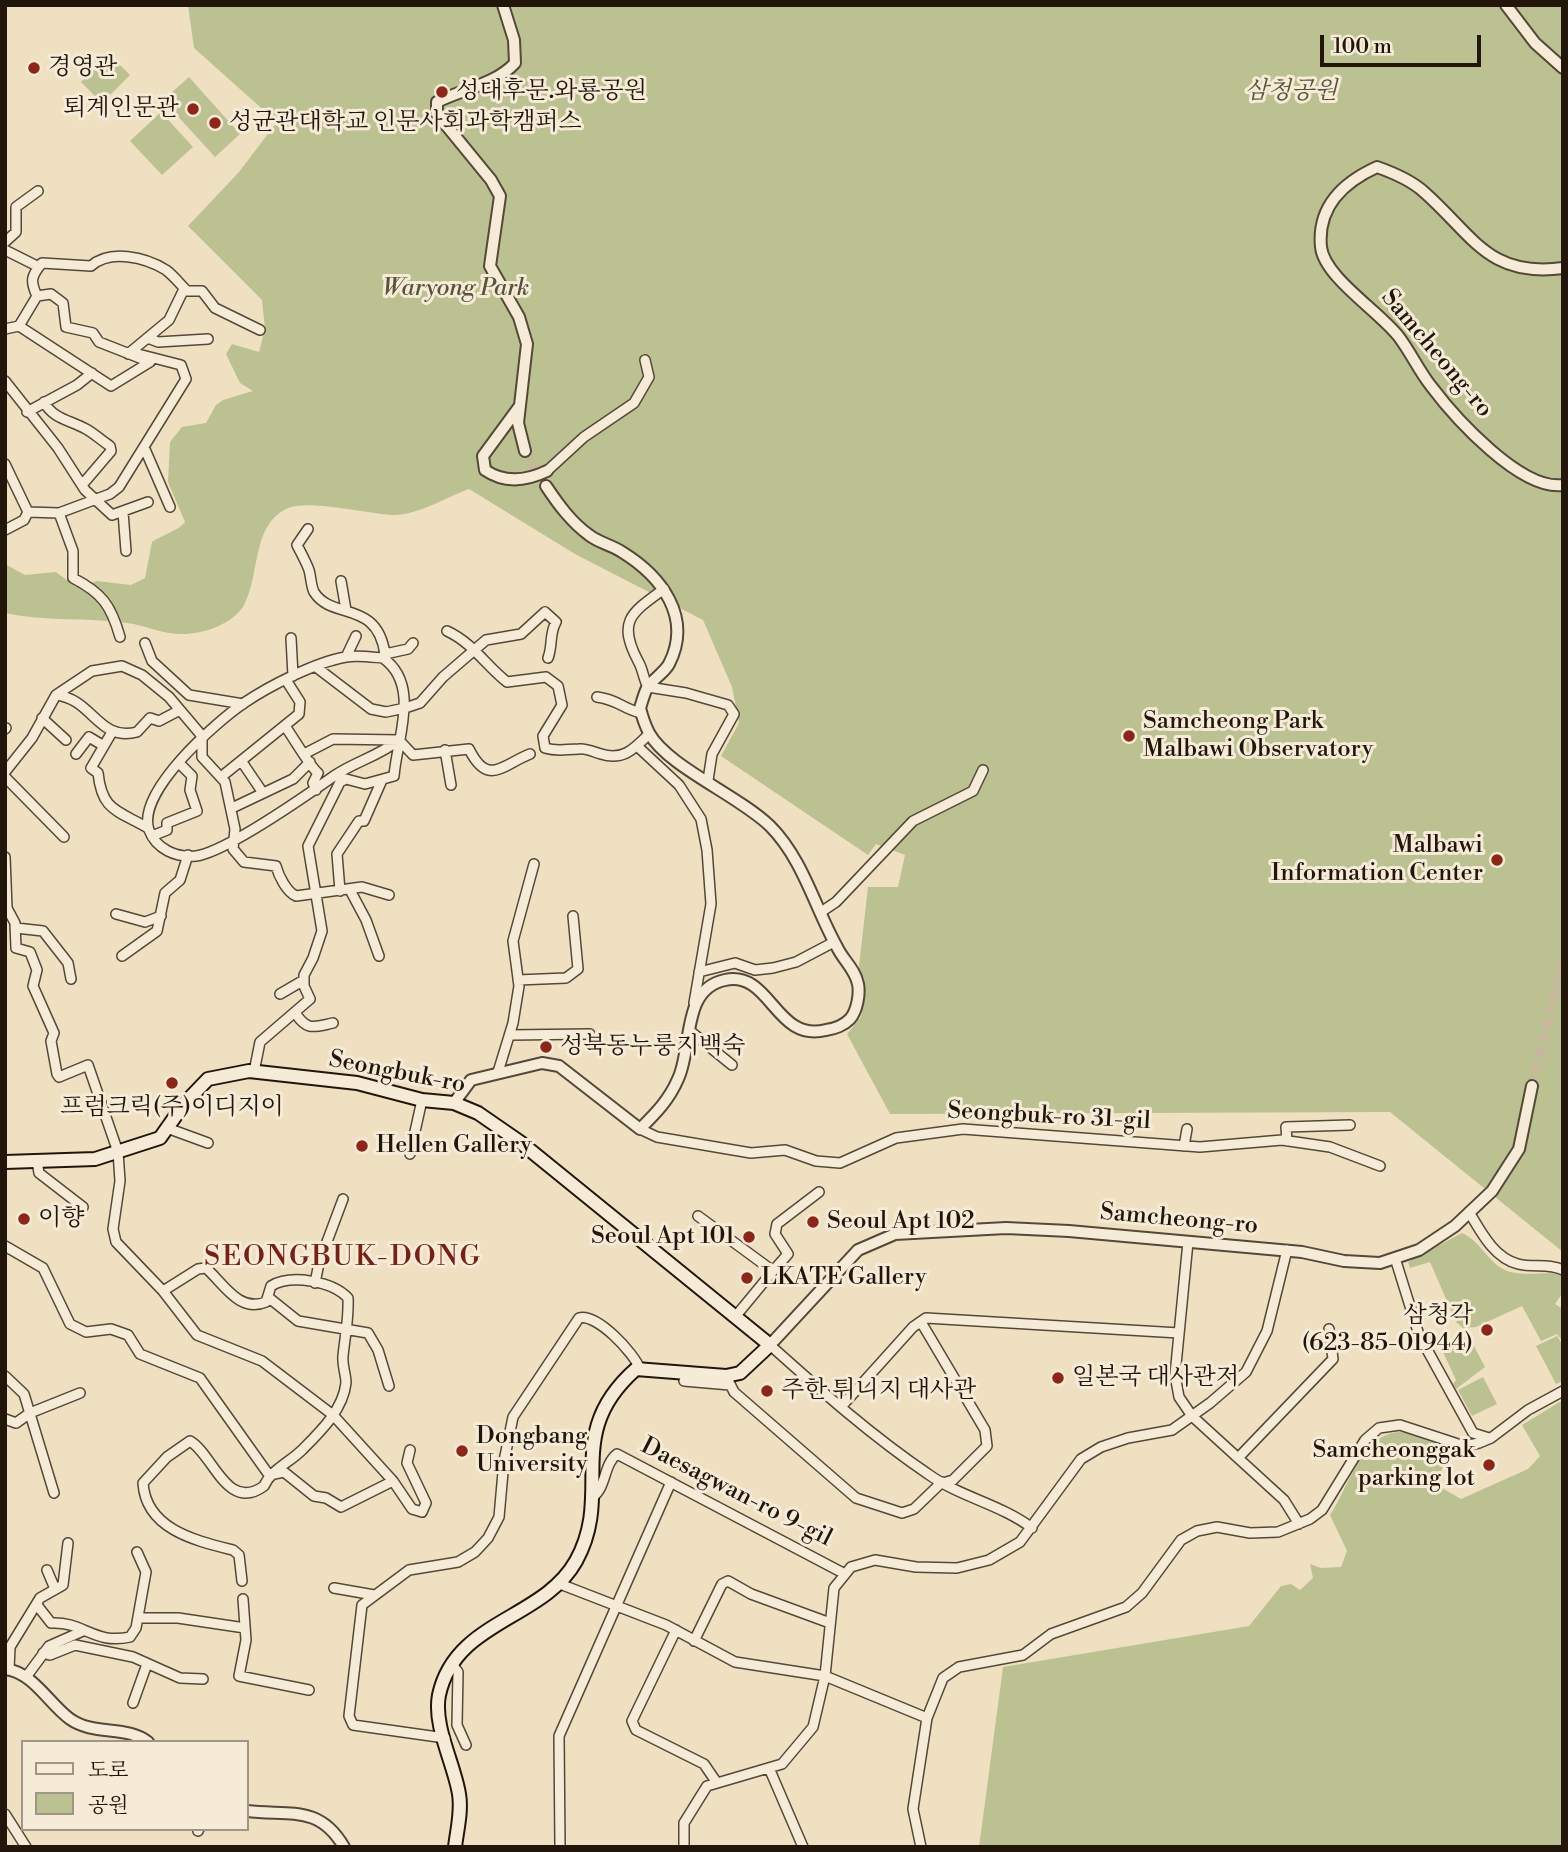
<!DOCTYPE html>
<html>
<head>
<meta charset="utf-8">
<style>
	body { margin:0 }
	#map { position:relative; width:1568px; height:1852px; overflow:hidden; background:#efe0c2; font-family:"Libre Bodoni","Noto Serif KR",serif }
	canvas { display:block }
	.frame { position:absolute; inset:0; border:7px solid #22160b; pointer-events:none }
	.legend { position:absolute; left:21px; top:1740px; width:228px; height:91px; box-sizing:border-box; background:#f5ebd7; border:2px solid #a19685; margin:0; padding:9px 12px; list-style:none; font-size:21px; color:#22160b }
	.legend li { display:flex; align-items:center; gap:14px; height:35px }
	.legend b { width:35px; border:2px solid #a19685 }
	.scale { position:absolute; left:1320px; top:35px; width:161px; height:32px; box-sizing:border-box; border:4px solid #22160b; border-top:0; padding-left:9px; font-size:21px; line-height:24px; white-space:nowrap; color:#22160b; -webkit-text-stroke:5px #f5ebd7; paint-order:stroke }
</style>
</head>
<body>
<div id="map">
<canvas width="1568" height="1852"></canvas>
<div class="frame"></div>
<ul class="legend">
<li><b style="height:9px;background:#f5ebd7"></b>도로</li>
<li><b style="height:19px;background:#bcc191"></b>공원</li>
</ul>
<div class="scale">100 m</div>
</div>
<script>
const c = document.querySelector('canvas').getContext('2d');
c.lineJoin = 'round';
function paint(path, color) {
  c.fillStyle = color;
  c.fill(path, 'evenodd');
}
function strokePath(path, color, width, dash) {
  c.strokeStyle = color;
  c.lineWidth = width;
  c.lineCap = dash ? 'butt' : 'round';
  c.setLineDash(dash || []);
  c.stroke(path);
}
function label(font, color, halo, rows, align = 'center') {
  c.font = font + ' "Libre Bodoni","Noto Serif KR",serif';
  c.lineWidth = 6;
  c.setLineDash([]);
  c.textBaseline = 'middle';
  c.strokeStyle = halo;
  c.fillStyle = color;
  for (const [text, x, y, turn = 0] of rows) {
    c.save();
    c.translate(x, y);
    c.rotate((+turn || 0) * Math.PI / 180);
    c.textAlign = isNaN(turn) ? turn : align;
    if (halo) c.strokeText(text, 0, 0);
    c.fillText(text, 0, 0);
    c.restore();
  }
}
paint(new Path2D(`
	M188 5H1563V1252L1390 1112 890 1114 847 1034 861 1017 865 994 859 966 868 887H898L905 855 876 844 868 855 721 756 739 723 732 687 703 620 575 554 469 489C447 497 418 515 394 515 370 514 308 499 288 508 251 525 261 573 244 605 233 625 200 635 179 634 162 634 144 625 127 623 86 617 45 622 5 613V564L25 575 56 572 76 587 97 581 131 585 145 578 152 542C163 534 177 532 185 522L168 482 170 442 182 427 206 423 216 405 223 400 253 391 240 383 226 354 232 344 259 352 265 329 262 300 188 226 239 172 277 122 194 48Z
	M110 55 130 75 102 103 81 82Z
	M189 77 240 134 215 157 163 100Z
	M161 112 193 147 162 175 130 141Z
	M1462 1233C1479 1240 1487 1260 1503 1269 1519 1278 1544 1271 1563 1274V1292L1555 1304 1563 1309V1342L1557 1334 1541 1341 1522 1306 1476 1327 1463 1328 1456 1322 1430 1262 1410 1268 1408 1262Z
	M1468 1335 1485 1367 1456 1389 1453 1384 1456 1380 1442 1350Z
	M1557 1336 1563 1345V1381L1556 1384 1536 1346Z
	M1483 1377 1497 1404 1472 1416 1458 1390Z
	M1563 1400V1847H979L1003 1667 1249 1626 1281 1586 1291 1584 1300 1590 1313 1578 1310 1564 1321 1568 1341 1567 1347 1551 1330 1515C1349 1488 1360 1434 1400 1432 1416 1432 1437 1441 1453 1445L1435 1484 1461 1499 1528 1469 1540 1456 1522 1425Z`), '#bcc191');
strokePath(new Path2D(`
	M525 451 546 486
	M1532 1086 1563 960`), '#c6b89d', 10, [10, 5]);
const minor = new Path2D(`
	M5 242 16 232V207L38 191
	M5 250 39 267
	M37 296C30 281 31 276 42 263L91 266C110 249 145 257 166 270 173 275 180 284 186 290
	M5 329 19 326 111 386 150 362 99 342 93 333 66 327 63 303 51 294 37 296 19 326
	M148 338 158 342 208 339
	M128 354 169 320 183 291H202L215 308 260 330
	M5 381 58 448 85 490 112 515 148 502
	M44 402C53 419 70 420 86 429 95 434 102 441 110 446L111 451 82 485
	M27 412 77 385 92 373
	M144 447 170 507
	M5 464 28 512
	M547 471 584 437 634 403 649 377 645 360
	M28 512 59 513 110 494 119 487 186 379 181 365 138 354
	M123 512 126 551
	M59 513 73 551V578C102 593 111 605 120 637
	M308 529 297 545C301 553 306 562 309 570 311 577 311 586 314 592 332 621 377 599 385 654
	M5 530 24 520 28 512
	M341 581 346 610
	M664 589C631 613 617 621 638 661 643 669 643 678 648 687L686 693 728 705 734 714 712 754 708 780
	M447 631C473 643 486 666 507 682L546 677 558 686 562 705 543 736 545 748C558 752 566 749 579 749 586 748 594 752 601 754 623 761 634 749 649 734
	M291 638 293 676
	M145 643 152 661 189 695 243 704
	M346 657 356 636
	M383 658 385 654 408 649 413 643
	M316 667 371 709 386 712 405 708 420 703 443 677 486 640 521 634 545 612 556 622C549 634 553 645 548 658
	M56 695C93 699 98 742 137 732L150 718 159 721 180 710
	M597 697C619 700 621 708 641 713
	M42 718 66 740
	M285 726C293 737 310 767 318 773L313 783 316 790
	M5 729 6 728
	M112 732 91 768 98 773C102 811 117 810 148 828
	M399 740 413 755 469 749C488 787 502 765 530 754
	M637 746 679 785 701 819 707 850 711 904 694 1003
	M445 750 451 785
	M306 753 333 739 399 740
	M76 754 89 737 104 746
	M242 762 263 793
	M5 772 32 738 56 695 92 671 122 666 142 675 169 697 202 736V757L225 782 235 829 233 849 244 862 276 866C279 877 287 892 296 896L362 887 389 895
	M5 777 64 837
	M221 777 299 714 300 702 286 680
	M232 808 293 779 310 762
	M152 836 167 830V823L197 811 190 790 192 776 179 763
	M5 857 7 908 15 923 16 948 30 952 37 970 33 986 54 1033 51 1041 57 1074 59 1077 88 1065 118 1152 120 1181 113 1229 116 1242 163 1291 197 1335 262 1361 333 1415 393 1481 412 1509 422 1512 426 1503 407 1463 410 1450
	M350 890 366 920 379 956
	M340 891 337 854 359 821H364L382 780
	M821 912 836 902 913 821 973 791 983 770
	M116 914 145 922 161 916
	M16 928 43 931 68 963 71 979
	M122 956 157 931 165 893 180 880 188 855
	M699 972 735 963 755 970 773 968 796 962 834 942
	M518 980 566 978 578 969 573 916
	M280 994 304 980
	M296 1014C307 1031 314 1027 333 1023
	M690 1031 732 1065
	M510 1035 590 1034
	M254 1072 260 1042 310 999 304 986V975L313 958 322 931 308 846 340 782 346 779 365 784 394 776C397 738 421 685 383 658 371 657 357 655 346 657 316 662 269 686 244 703 216 722 136 792 149 830 156 849 176 858 196 856 226 852 307 795 334 776 354 762 379 756 399 740
	M498 1072 513 1023 519 986 513 941 534 864
	M167 1128 208 1143
	M640 1129 657 1137 751 1153 785 1150 816 1161 840 1163 896 1138 963 1129 1200 1147 1282 1140 1330 1147 1380 1166
	M1287 1141 1286 1127 1350 1125
	M1184 1146 1187 1129
	M410 1154 422 1100
	M37 1161 39 1173 83 1207
	M1469 1212C1481 1232 1494 1258 1518 1264 1533 1268 1549 1263 1563 1270
	M698 1216 773 1271 735 1317
	M1188 1242 1175 1375 1179 1397 1192 1416 1284 1500 1299 1524
	M5 1246 43 1268 70 1324 86 1332 111 1329 128 1335 140 1354 200 1378 269 1475 284 1472 314 1496 326 1498 341 1507 393 1481
	M1395 1258 1419 1335 1473 1433 1489 1438
	M773 1271 788 1254 775 1234 777 1224 819 1192
	M315 1283 319 1263 343 1199
	M163 1291 198 1269 206 1268C224 1284 239 1313 266 1302L271 1286C291 1274 332 1281 348 1298 349 1318 345 1336 343 1356 342 1366 346 1374 346 1383 343 1410 320 1432 302 1450 290 1462 271 1470 264 1486 227 1513 213 1454 190 1441L167 1457 143 1483C146 1530 197 1541 233 1550L239 1555 242 1581
	M268 1297 298 1321 368 1333 378 1350 389 1386
	M921 1322 985 1430 987 1446 953 1480 943 1483
	M770 1345C820 1390 872 1436 928 1474 960 1497 1000 1504 1032 1528
	M5 1376 24 1394 54 1493
	M726 1376 734 1392 856 1498 902 1513 914 1509 942 1482
	M684 1381 730 1385
	M841 1407 913 1327 926 1318 1179 1333
	M5 1419 16 1423 30 1413 80 1393
	M1239 1457 1333 1359 1329 1329
	M592 1498C607 1487 603 1465 617 1454L845 1574
	M47 1570 55 1589
	M560 1584 666 1625 735 1662 825 1676 927 1718
	M334 1588 374 1595
	M243 1599 246 1640 239 1676 309 1690
	M37 1605 51 1623C83 1621 94 1645 130 1637L136 1628 146 1572 137 1552
	M138 1618H178L245 1628
	M676 1630 632 1721 636 1730 704 1764 717 1783
	M694 1641 722 1584 728 1581 751 1594 830 1623
	M43 1653 50 1655 75 1645 133 1657 180 1678 203 1679
	M452 1664 458 1672 457 1725 466 1745
	M9 1669 10 1647 40 1598 63 1585 68 1543
	M26 1677 49 1646 83 1631
	M133 1703 147 1664
	M445 1738 353 1725 349 1716 362 1605 409 1570 458 1562 475 1552 488 1538 499 1517 504 1461 513 1417 579 1318C597 1313 634 1353 640 1369
	M769 1768 803 1847
	M5 1814 26 1847
	M198 1831 199 1829
	M560 1847 559 1736 671 1482
	M684 1847V1823L707 1786 782 1764 813 1727 825 1676 834 1588 851 1567 875 1560 916 1567 957 1568 989 1560 1020 1542 1081 1459 1101 1447 1128 1438 1172 1430 1210 1403 1246 1372 1267 1331 1287 1250
	M921 1847 913 1809 927 1718 943 1678 959 1667 1023 1655 1051 1634 1126 1607 1142 1593 1181 1540 1197 1531 1217 1527 1250 1533 1278 1532 1310 1519 1322 1510 1365 1440 1379 1428 1400 1425 1464 1446 1479 1443 1491 1438 1528 1410 1563 1391`);
const tertiary = new Path2D(`
	M503 5 514 40 515 63C496 84 463 89 437 102V114L491 180 500 196 490 266 519 317 527 344 518 423 525 451
	M1506 5 1535 43 1563 68
	M1563 268C1488 278 1473 235 1424 192 1411 180 1394 173 1377 167 1344 182 1317 206 1321 247 1324 277 1380 312 1399 337 1411 353 1419 371 1431 386 1455 418 1521 491 1563 485
	M519 407 483 456 485 470C505 484 526 481 547 471
	M454 1103 471 1080 542 1063 559 1066 640 1129C656 1113 669 1100 678 1079 693 1048 681 989 725 980 771 970 775 1043 826 1030 834 1029 844 1025 850 1019 857 1011 860 994 858 984 855 969 843 960 837 947 815 908 803 859 770 826 738 795 668 767 649 733 645 725 642 716 640 708 642 702 644 694 647 688 653 679 664 673 669 664 693 617 661 576 622 552 612 545 599 543 589 535 571 522 558 504 546 486
	M770 1345 858 1250 895 1234 1006 1228 1069 1231 1302 1252 1344 1261 1380 1263 1419 1250 1455 1226 1492 1191 1519 1149 1532 1086
	M5 1669C33 1672 49 1704 70 1719 94 1736 126 1725 148 1742
	M247 1811C289 1816 319 1804 344 1847`);
const secondary = new Path2D(`
	M5 1162 95 1159 160 1138 184 1104 208 1079 249 1071 357 1083 422 1100 454 1103 478 1113 520 1142 770 1345 740 1373 726 1376 636 1369C561 1435 615 1491 576 1561 543 1620 455 1620 439 1695 433 1726 454 1763 459 1794 462 1811 457 1830 455 1847`);
strokePath(minor, '#554839', 12);
strokePath(tertiary, '#554839', 14);
strokePath(secondary, '#22160b', 16);
strokePath(minor, '#f5ebd7', 9);
strokePath(tertiary, '#f5ebd7', 10);
strokePath(secondary, '#f5ebd7', 12);
for (const [x, y, r, color] of [
	[34,68,7,"#8f2418"],
	[442,92,7,"#8f2418"],
	[193,109,7,"#8f2418"],
	[215,123,7,"#8f2418"],
	[1129,736,7,"#8f2418"],
	[1497,860,7,"#8f2418"],
	[546,1047,7,"#8f2418"],
	[172,1083,7,"#8f2418"],
	[362,1146,7,"#8f2418"],
	[24,1219,7,"#8f2418"],
	[813,1222,7,"#8f2418"],
	[749,1237,7,"#8f2418"],
	[747,1278,7,"#8f2418"],
	[1487,1330,7,"#8f2418"],
	[1058,1378,7,"#8f2418"],
	[767,1391,7,"#8f2418"],
	[462,1451,7,"#8f2418"],
	[1489,1465,7,"#8f2418"]
]) {
  const dot = new Path2D();
  dot.arc(x, y, r, 0, 2 * Math.PI);
  c.fillStyle = color;
  c.fill(dot);
  strokePath(dot, '#f5ebd7', 2.5);
}
label('24px', '#22160b', '#f5ebd7', [
	["경영관",48,68],
	["성대후문.와룡공원",456,92],
	["퇴계인문관",179,109,"right"],
	["성균관대학교 인문사회과학캠퍼스",229,123],
	["Samcheong Park",1143,722],
	["Malbawi Observatory",1143,750],
	["Malbawi",1483,846,"right"],
	["Information Center",1483,874,"right"],
	["성북동누룽지백숙",560,1047],
	["프럼크릭(주)이디지이",172,1108,"center"],
	["Hellen Gallery",376,1146],
	["이향",38,1219],
	["Seoul Apt 102",827,1222],
	["Seoul Apt 101",735,1237,"right"],
	["LKATE Gallery",761,1278],
	["삼청각",1473,1316,"right"],
	["(623-85-01944)",1473,1344,"right"],
	["일본국 대사관저",1072,1378],
	["주한 튀니지 대사관",781,1391],
	["Dongbang",476,1437],
	["University",476,1465],
	["Samcheonggak",1475,1451,"right"],
	["parking lot",1475,1479,"right"]
], 'left');
label('italic 24px', '#58523a', '#f5ebd7', [
	["삼청공원",1291,92],
	["Waryong Park",456,289]
]);
label('24px', '#22160b', '#f5ebd7', [
	["Samcheong-ro",1436,354,50],
	["Seongbuk-ro",397,1073,11],
	["Seongbuk-ro 31-gil",1049,1117,3],
	["Samcheong-ro",1179,1220,5],
	["Daesagwan-ro 9-gil",736,1493,27]
]);
c.letterSpacing = '2px';
label('28px', '#7a1f14', '#f5ebd7', [
	["SEONGBUK-DONG",343,1258]
]);
c.letterSpacing = '0px';
</script>
</body>
</html>
